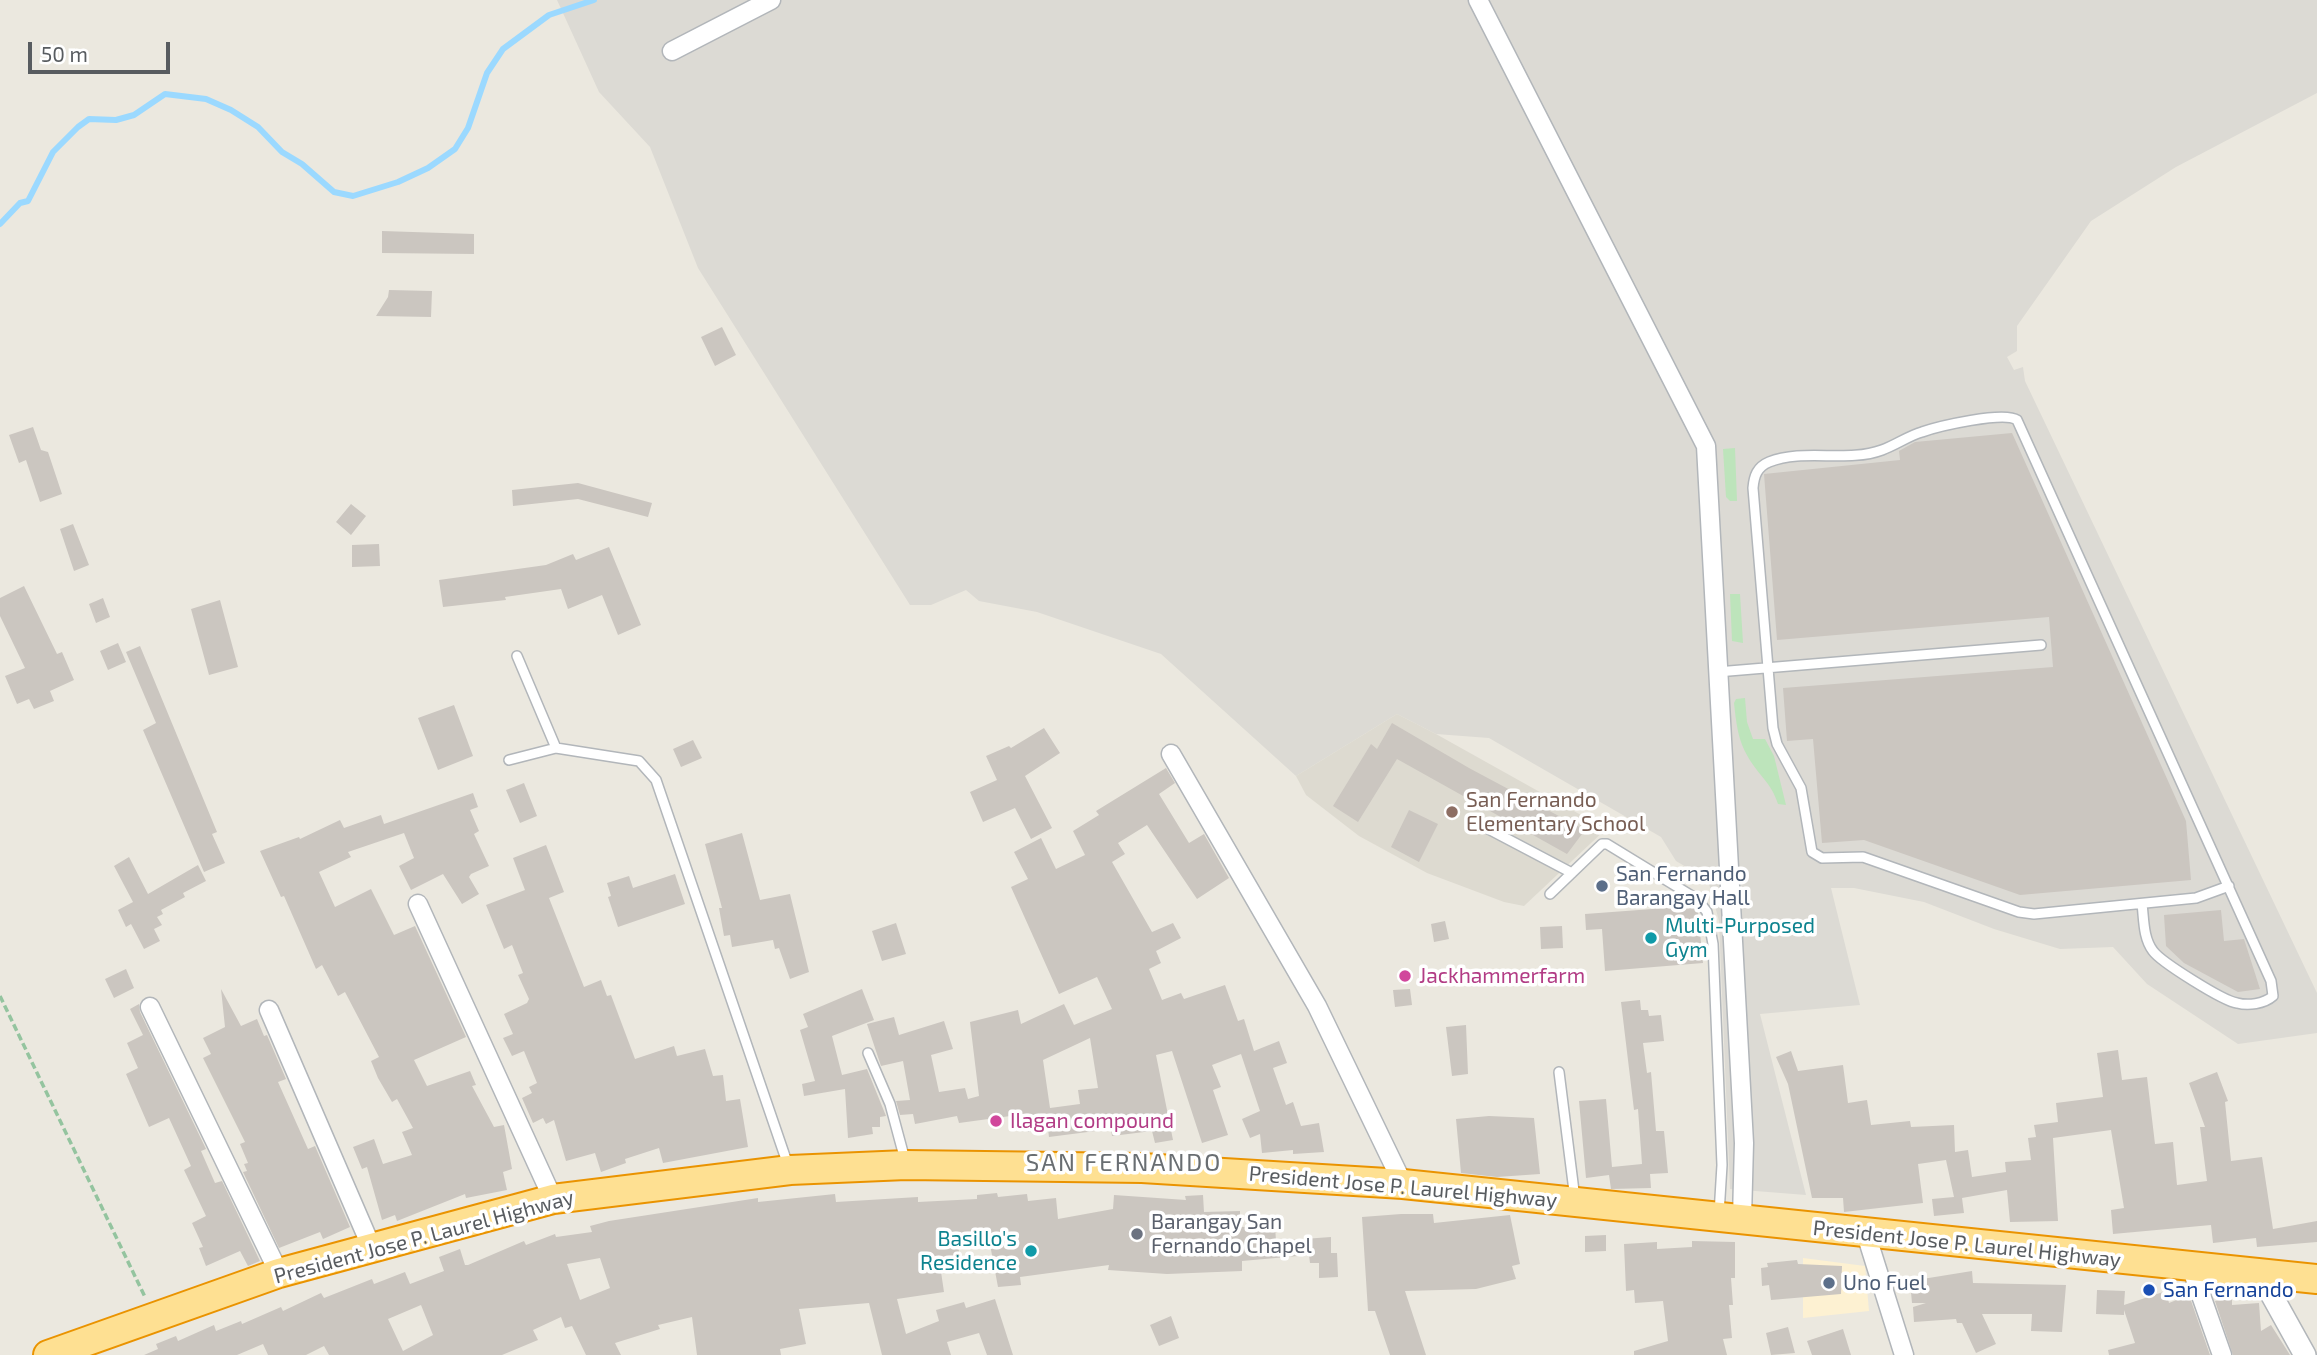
<!DOCTYPE html>
<html>
<head>
<meta charset="utf-8">
<style>
	body { margin:0 }
	#map { position:relative; width:2317px; height:1355px; overflow:hidden; background:#ebe8df; font-family:"Exo 2",sans-serif }
	canvas { display:block }
	.scale { position:absolute; left:28px; top:42px; width:142px; height:32px; box-sizing:border-box; border:4px solid #585c60; border-top:0; padding-left:9px; font-size:21px; line-height:24px; white-space:nowrap; color:#585c60; -webkit-text-stroke:5px #fff; paint-order:stroke }
</style>
</head>
<body>
<div id="map">
<canvas width="2317" height="1355"></canvas>
<div class="scale">50 m</div>
</div>
<script>
const c = document.querySelector('canvas').getContext('2d');
c.lineJoin = 'round';
function paint(path, color) {
  c.fillStyle = color;
  c.fill(path, 'evenodd');
}
function strokePath(path, color, width, dash) {
  c.strokeStyle = color;
  c.lineWidth = width;
  c.lineCap = dash ? 'butt' : 'round';
  c.setLineDash(dash || []);
  c.stroke(path);
}
function label(font, color, halo, rows, align = 'center') {
  c.font = font + ' "Exo 2",sans-serif';
  c.lineWidth = 7;
  c.setLineDash([]);
  c.textBaseline = 'middle';
  c.strokeStyle = halo;
  c.fillStyle = color;
  for (const [text, x, y, turn = 0] of rows) {
    c.save();
    c.translate(x, y);
    c.rotate((+turn || 0) * Math.PI / 180);
    c.textAlign = isNaN(turn) ? turn : align;
    if (halo) c.strokeText(text, 0, 0);
    c.fillText(text, 0, 0);
    c.restore();
  }
}
paint(new Path2D(`
	M1803 1258 1865 1266 1869 1311 1803 1318Z`), '#fdf1d2');
paint(new Path2D(`
	M557 0H2317V93L2176 167 2091 221 2017 326V351L2007 357 2014 370 2023 367 2025 381 2317 993V1033L2238 1044 2147 984 2113 947 2060 949 1994 929 1924 902 1854 888H1831L1860 1005 1760 1014 1806 1195 1730 1189 1719 921 1708 880 1676 861 1661 837 1489 738 1436 734 1397 714 1296 776 1161 654 1037 612 979 601 966 590 931 605H910L698 268 650 147 599 92Z`), '#dcdad4');
paint(new Path2D(`
	M1397 714 1436 734 1606 829 1524 906 1504 902 1427 873 1359 836 1306 795 1296 776Z`), '#dddad0');
paint(new Path2D(`
	M1735 448 1737 501H1730L1726 497 1723 449Z
	M1730 594H1740L1743 643 1732 641Z
	M1745 698 1747 722 1753 739H1765L1774 756 1786 805 1778 804C1771 782 1759 776 1748 757 1738 741 1736 722 1734 703L1736 699Z`), '#bde4bb');
strokePath(new Path2D(`
	M0 224 20 203 28 201 53 152 78 127 89 119 116 120 134 115 165 94 206 99 231 110 258 127 282 152 302 164 334 192 353 196 398 182 428 168 455 149 468 128 487 73 503 49 549 15 594 0`), '#9bd9ff', 6);
paint(new Path2D(`
	M382 231 474 234V254L382 253Z
	M389 290 432 291 431 317 376 316 388 297Z
	M722 327 736 355 715 366 701 337Z
	M33 427 41 450 48 452 62 494 40 502 26 460 19 463 9 435Z
	M2012 433 2186 821 2191 880 2020 895 1864 840 1822 843 1813 739 1787 741 1783 688 2053 667 2049 617 1777 640 1764 474 1900 460 1899 451 1915 442Z
	M578 483 652 503 648 517 578 499 513 506 512 490Z
	M351 504 366 516 351 535 336 522Z
	M73 524 89 565 74 571 60 529Z
	M379 544 380 566 352 567V545Z
	M609 547 641 625 618 635 602 595 568 609 561 589 505 597 506 600 443 607 439 580 546 565 573 554 576 560Z
	M24 586 57 654 62 652 74 680 50 691 54 701 34 709 29 699 17 704 5 676 25 668 0 616V598Z
	M103 598 110 617 96 623 89 604Z
	M220 600 238 667 209 675 191 609Z
	M118 643 126 662 108 670 100 651Z
	M140 646 217 832 212 834 225 863 204 872 143 730 156 723 126 652Z
	M454 705 473 756 438 770 418 718Z
	M1392 723 1469 768 1585 830 1567 854 1397 759 1358 822 1333 806 1371 744 1377 749Z
	M1044 728 1060 753 1025 776 1052 828 1031 839 1015 808 983 822 970 792 997 780 986 756 1009 746 1011 748Z
	M693 740 702 758 681 767 673 749Z
	M1166 768 1175 783 1159 794 1189 843 1204 834 1229 878 1197 899 1147 825 1118 843 1125 854 1112 862 1152 932 1173 923 1181 938 1156 951 1161 963 1149 969 1162 1000 1181 993 1184 999 1225 985 1238 1021 1244 1019 1254 1051 1279 1041 1287 1063 1273 1068 1286 1105 1293 1102 1301 1126 1319 1123 1324 1152 1293 1154V1150L1262 1153 1260 1134 1250 1138 1242 1119 1260 1111 1241 1054 1212 1065 1221 1087 1213 1090 1228 1135 1202 1143 1172 1051 1156 1055 1173 1140 1155 1143 1152 1131 1112 1136 1111 1129 1049 1137 1048 1129 1028 1132 1025 1114 959 1123 957 1116 915 1124 913 1114 900 1115 896 1101 910 1100 903 1061 881 1066 867 1024 894 1017 899 1035 944 1021 953 1049 931 1055 939 1092 965 1088 968 1099 979 1096 970 1022 1018 1010 1021 1024 1064 1004 1074 1025 1112 1009 1097 977 1059 994 1011 887 1028 879 1014 852 1041 838 1056 869 1085 855 1073 831 1099 815 1096 811ZM1090 1038 1098 1088 1078 1090 1080 1104 1050 1108 1043 1060Z
	M524 783 537 816 520 823 506 790Z
	M473 793 478 807 470 810 479 831 474 834 489 866 471 874 469 877 479 894 462 904 443 874 411 890 399 866 414 858 404 833 348 852 351 857 319 872 335 907 371 889 394 935 415 926 466 1037 414 1060 427 1086 470 1071 476 1085 472 1086 494 1127 504 1125 512 1169 503 1172 507 1190 466 1198 465 1194 397 1221 395 1215 382 1220 367 1167 362 1169 353 1147 374 1139 383 1164 412 1155 402 1132 413 1128 397 1099 392 1102 378 1078 371 1061 379 1057 345 992 338 996 322 965 316 969 284 896 281 897 260 851 299 837 300 839 340 820 344 828 381 815 384 824Z
	M1409 810 1438 824 1419 862 1391 847Z
	M742 833 760 900 790 894 809 972 790 979 779 948 775 949 773 940 732 947 730 935 724 936 719 908H722L705 844Z
	M546 845 564 892 549 898 584 987 601 980 607 996 611 995 635 1059 674 1046 677 1056 705 1049 713 1076 723 1075 726 1101 740 1099 748 1147 663 1163 659 1148 625 1159 626 1163 601 1172 595 1153 566 1161 554 1120 546 1124 543 1118 533 1123 522 1098 532 1093 529 1087 537 1083 524 1051 512 1056 503 1038 513 1034 504 1014 527 1003 529 999 518 975 523 973 512 945 504 949 486 905 525 890 513 858Z
	M129 857 148 894 198 865 206 881 183 893 185 897 161 910 163 914 157 917 162 925 154 929 160 941 144 949 131 924 126 927 118 910 133 902 114 866Z
	M675 874 685 904 618 927 608 897 611 896 607 883 629 876 633 888Z
	M1693 906 1698 912 1703 963 1605 971 1602 929 1586 930 1585 914Z
	M2221 910 2224 941 2244 939 2260 989 2238 992 2184 963 2166 946 2164 915Z
	M1445 921 1449 939 1434 942 1431 924Z
	M896 923 906 954 882 961 872 931Z
	M1562 926 1563 948 1541 949 1540 927Z
	M126 969 134 988 114 998 105 979Z
	M221 989 241 1026 257 1019 264 1036 267 1035 286 1079 278 1082 308 1149 315 1146 350 1227 323 1239 320 1232 279 1248 243 1172 247 1171 244 1164 248 1163 240 1144 245 1142 203 1058 211 1054 203 1038 225 1027Z
	M862 989 874 1020 832 1036 842 1075 867 1069 886 1116 880 1117V1127H872L873 1134 848 1138 845 1089 804 1096 802 1084 815 1081 800 1030 808 1027 803 1014Z
	M1410 989 1412 1005 1395 1007 1393 990Z
	M1640 1000 1641 1010H1648L1649 1016 1661 1015 1664 1041 1643 1043 1647 1073 1651 1072 1656 1131H1664L1668 1173 1650 1174 1651 1188 1611 1189 1609 1175 1586 1178 1579 1101 1606 1099 1612 1167 1642 1164 1638 1109 1634 1110 1621 1002Z
	M139 1004 140 1012 206 1149 201 1151 215 1183 222 1181 260 1261 248 1266 240 1251 206 1266 199 1248 203 1247 192 1223 206 1216 184 1170 191 1166 169 1118 149 1127 126 1074 138 1068 127 1043 143 1035 130 1009Z
	M1466 1025 1468 1074 1452 1076 1446 1027Z
	M2118 1050 2122 1080 2147 1077 2155 1144 2173 1142 2177 1185 2207 1181 2200 1127H2205L2189 1083 2217 1072 2228 1101 2225 1102 2231 1161 2262 1157 2273 1229 2317 1221V1242L2257 1247 2256 1238 2213 1243 2211 1225 2113 1234 2111 1210 2124 1208 2111 1130 2053 1138 2058 1221 2010 1222 2007 1190 1962 1198 1964 1213 1934 1216 1932 1199 1954 1197 1946 1160 1918 1164 1923 1203 1844 1212 1843 1198H1812L1788 1084 1776 1057 1791 1051 1798 1071 1843 1065 1848 1103 1867 1100 1871 1125 1910 1121 1911 1127 1954 1125 1955 1152 1968 1150 1972 1177 2006 1172 2005 1162 2031 1160 2028 1138 2036 1137 2034 1125 2058 1122 2056 1103 2103 1097 2097 1053Z
	M1489 1116 1534 1118 1540 1174 1497 1177 1461 1173 1456 1119Z
	M997 1193 998 1197 1027 1194 1028 1201 1056 1198 1058 1219 1113 1209 1114 1195 1186 1200 1185 1196 1203 1195 1204 1212 1240 1211V1227L1275 1226 1276 1241 1331 1237V1253H1337L1338 1277 1319 1278V1263H1310L1309 1255 1242 1261V1271L1167 1274 1108 1270 1109 1265 1020 1277 1021 1285 998 1287 989 1239 958 1242 960 1262 940 1265 944 1292 897 1299 906 1334 939 1321 936 1310 964 1302 966 1308 995 1299 1013 1355H987L979 1333 947 1342 951 1355H882L869 1303 799 1309 806 1344 780 1349 781 1355H697L692 1317 658 1325 660 1329 615 1343 621 1355H586L572 1326 565 1328 561 1317 533 1330 538 1340 502 1355H329L324 1346 306 1355H268L263 1344 237 1355H144L158 1349 156 1344 176 1336 178 1341 214 1325 216 1331 241 1321 242 1324 281 1307 283 1311 321 1293 324 1298 372 1279 374 1284 405 1272 410 1284 444 1271 439 1257 460 1249 465 1265H468L524 1241 526 1245 555 1234 556 1237 592 1232 590 1226 609 1221 758 1198V1202L835 1194 836 1202 918 1197V1202L977 1199V1195ZM600 1258 610 1288 580 1300 567 1264ZM421 1305 433 1335 403 1351 388 1319Z
	M1401 1214H1433L1434 1223 1510 1215 1520 1264 1512 1266 1516 1279 1476 1289 1405 1291 1426 1355H1390L1375 1311H1368L1362 1217Z
	M1606 1235V1251L1585 1252V1236Z
	M1692 1241 1735 1242V1278H1731L1733 1305H1729L1732 1338 1723 1339 1727 1355H1634V1351L1668 1341 1663 1301 1635 1303 1634 1290 1626 1291 1624 1244 1657 1242V1249L1692 1247Z
	M1797 1260 1798 1264 1842 1266 1841 1294 1771 1300 1769 1285 1762 1286 1761 1268 1768 1267 1767 1263Z
	M1972 1271 1973 1283 2066 1285 2062 1332 2031 1331 2032 1314H1982L1996 1344 1976 1353 1962 1323H1957L1956 1319 1914 1322 1913 1307 1926 1303H1912L1910 1281Z
	M2097 1290 2125 1291 2124 1305 2166 1291 2169 1303 2189 1295 2210 1355H2109L2108 1350 2135 1343 2124 1310V1315L2096 1314Z
	M2232 1299V1305L2259 1303 2261 1331 2271 1325 2290 1355H2233L2215 1301Z
	M1171 1316 1179 1338 1159 1346 1150 1325Z
	M1788 1327 1795 1353 1771 1355 1766 1333Z
	M1843 1329 1851 1355H1812L1807 1341Z`), '#cbc6c0');
const service = new Path2D(`
	M517 656 556 748
	M1717 672 2041 645
	M509 760 556 748 639 761 656 780 788 1165
	M1477 823 1572 873
	M1550 894 1602 844H1607L1697 899 1707 912 1713 944 1722 1165 1719 1214
	M2142 904C2144 919 2143 938 2153 951 2161 962 2223 1001 2237 1003 2248 1006 2264 1004 2273 996L2271 981 2017 420C2004 411 1939 426 1922 432 1908 436 1896 445 1882 450 1847 463 1804 448 1769 462 1757 467 1754 476 1753 488L1773 728 1777 744 1801 788 1812 852 1822 858 1863 857 2019 912 2034 914 2196 898 2229 886
	M868 1053 890 1104 905 1160
	M1559 1072 1575 1199`);
const minor = new Path2D(`
	M1478 0 1706 446 1744 1143 1742 1218
	M672 51 771 0
	M1171 754 1317 1006 1403 1184
	M418 904 553 1199
	M150 1007 279 1273
	M269 1010 371 1246
	M1866 1234 1904 1355
	M2191 1267 2222 1355`);
const tertiary = new Path2D(`
	M2260 1274 2305 1355`);
const trunk = new Path2D(`
	M48 1355 279 1273 553 1199 790 1170 906 1165 1142 1168 1403 1184 2317 1279`);
strokePath(service, '#b2b6ba', 12);
strokePath(minor, '#b2b6ba', 21);
strokePath(tertiary, '#b2b6ba', 24);
strokePath(trunk, '#ea9300', 32);
strokePath(new Path2D(`
	M0 996 145 1297`), '#94c49f', 3.5, [7, 3.5]);
strokePath(service, '#fff', 9);
strokePath(minor, '#fff', 18);
strokePath(tertiary, '#fff', 21);
strokePath(trunk, '#fee092', 28);
for (const [x, y, r, color] of [
	[1452,812,7,"#8d6e63"],
	[1602,886,7,"#5c6f8a"],
	[1651,938,7,"#0f9aa8"],
	[1405,976,7,"#d1479c"],
	[996,1121,7,"#d1479c"],
	[1137,1234,7,"#6b7280"],
	[1031,1251,7,"#0f9aa8"],
	[1829,1283,7,"#5c6f8a"],
	[2149,1290,7,"#1a4fb4"]
]) {
  const dot = new Path2D();
  dot.arc(x, y, r, 0, 2 * Math.PI);
  c.fillStyle = color;
  c.fill(dot);
  strokePath(dot, '#fff', 2.5);
}
label('21px', '#785e54', '#fff', [
	["San Fernando",1466,800],
	["Elementary School",1466,824]
], 'left');
label('21px', '#4e5e75', '#fff', [
	["San Fernando",1616,874],
	["Barangay Hall",1616,898],
	["Uno Fuel",1843,1283]
], 'left');
label('21px', '#0d838f', '#fff', [
	["Multi-Purposed",1665,926],
	["Gym",1665,950],
	["Basillo's",1017,1239,"right"],
	["Residence",1017,1263,"right"]
], 'left');
label('21px', '#b23c85', '#fff', [
	["Jackhammerfarm",1419,976],
	["Ilagan compound",1010,1121]
], 'left');
label('21px', '#585c60', '#fff', [
	["President Jose P. Laurel Highway",1403,1187,5],
	["President Jose P. Laurel Highway",424,1237,-15],
	["President Jose P. Laurel Highway",1967,1244,6]
]);
label('21px', '#5b616d', '#fff', [
	["Barangay San",1151,1222],
	["Fernando Chapel",1151,1246]
], 'left');
label('21px', '#164399', '#fff', [
	["San Fernando",2163,1290]
], 'left');
c.letterSpacing = '2px';
label('24px', '#696e72', '#fff', [
	["SAN FERNANDO",1124,1163]
]);
c.letterSpacing = '0px';
</script>
</body>
</html>
